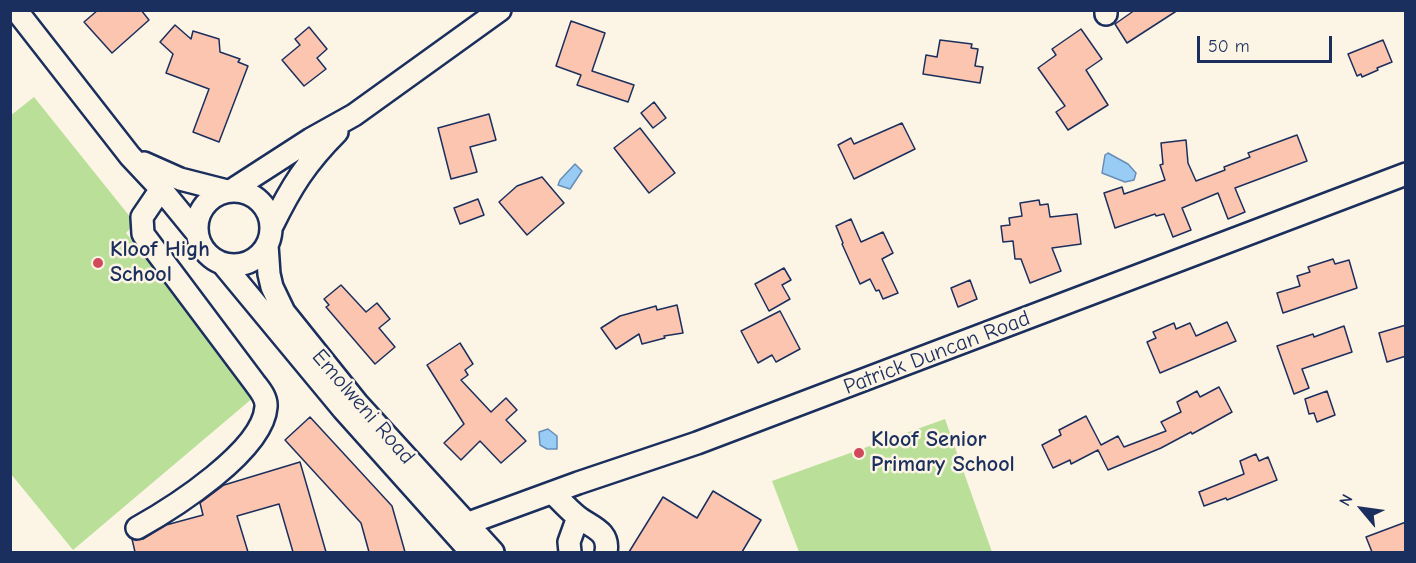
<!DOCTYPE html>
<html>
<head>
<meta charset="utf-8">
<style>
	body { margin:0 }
	#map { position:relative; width:1416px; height:563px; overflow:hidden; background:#fcf5e5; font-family:"Comic Neue",sans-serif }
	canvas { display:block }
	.frame { position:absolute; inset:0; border:12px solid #1b2f5e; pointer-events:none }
	.north { position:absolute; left:1332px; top:479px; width:60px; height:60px; -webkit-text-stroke:4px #fcf5e5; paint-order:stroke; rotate:299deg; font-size:16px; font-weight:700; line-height:24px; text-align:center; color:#1b2f5e }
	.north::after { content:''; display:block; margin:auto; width:21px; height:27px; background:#1b2f5e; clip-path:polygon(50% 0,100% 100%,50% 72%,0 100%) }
	.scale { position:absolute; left:1197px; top:36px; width:135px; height:27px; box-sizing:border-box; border:3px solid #1b2f5e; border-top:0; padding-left:8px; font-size:18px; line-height:21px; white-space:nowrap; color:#1b2f5e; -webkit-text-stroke:4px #fcf5e5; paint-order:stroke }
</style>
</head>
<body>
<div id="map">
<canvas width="1416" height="563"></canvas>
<div class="frame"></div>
<div class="north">N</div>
<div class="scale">50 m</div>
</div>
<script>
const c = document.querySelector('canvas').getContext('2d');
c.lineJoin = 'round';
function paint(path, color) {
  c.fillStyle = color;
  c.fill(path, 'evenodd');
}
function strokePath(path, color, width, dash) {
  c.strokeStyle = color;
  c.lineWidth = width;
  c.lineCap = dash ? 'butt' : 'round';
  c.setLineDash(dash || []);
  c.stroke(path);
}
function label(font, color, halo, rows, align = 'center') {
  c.font = font + ' "Comic Neue",sans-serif';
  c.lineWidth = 5;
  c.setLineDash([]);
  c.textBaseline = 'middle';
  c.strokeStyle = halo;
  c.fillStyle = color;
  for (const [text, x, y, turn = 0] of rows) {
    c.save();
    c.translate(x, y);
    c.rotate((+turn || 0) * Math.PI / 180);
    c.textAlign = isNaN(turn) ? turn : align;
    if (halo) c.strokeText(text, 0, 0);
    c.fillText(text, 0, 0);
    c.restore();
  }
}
paint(new Path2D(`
	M34 97 135 223 126 233 254 397 73 550 11 474 10 116Z
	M945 419 992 552H799L772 481Z`), '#badf99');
const water = new Path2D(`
	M1108 153 1128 164 1136 173 1134 180 1125 182 1102 173 1105 155Z
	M575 164 582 171 570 189 558 185 560 180Z
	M548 429 557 436V449H547L540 445 539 432Z`);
paint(water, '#98ccf5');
strokePath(water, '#668db9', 1.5);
const building = new Path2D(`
	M98 10H141L149 20 112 53 84 22Z
	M1135 10H1178L1127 43 1115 24Z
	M571 21 605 33 592 71 634 85 628 102 577 85 581 75 556 66Z
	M175 25 191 39 193 31 219 39 220 52 240 59 238 62 248 66 219 142 193 132 209 89 166 73 173 54 160 42Z
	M309 27 327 49 317 58 326 69 304 86 282 60 300 45 295 39Z
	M1081 29 1102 59 1086 70 1108 105 1068 130 1056 112 1065 106 1038 68 1056 55 1052 49Z
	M940 40 972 44 971 48 978 49 975 66 983 67 980 83 923 74 926 55 937 57Z
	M1383 40 1392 62 1377 68 1378 70 1362 77 1361 74 1357 76 1348 54Z
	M654 102 666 118 653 128 641 113Z
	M489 114 496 140 470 147 477 172 451 179 438 128Z
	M902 123 915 149 854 179 838 145 851 138 854 144Z
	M640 128 675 173 649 193 614 148Z
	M1297 135 1307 161 1235 188 1245 212 1228 219 1218 193 1182 208 1191 230 1173 237 1164 214 1156 216 1155 214 1115 228 1104 193 1122 187 1124 194 1165 180 1160 165 1163 164 1161 143 1186 140 1188 163 1196 181 1225 170 1224 167 1250 157 1248 153Z
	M542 177 564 203 527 235 499 202 517 186Z
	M478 199 484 215 460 224 454 208Z
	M1039 200 1040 205 1048 204 1050 217 1077 214 1081 244 1052 248 1061 271 1030 283 1021 259H1015L1013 241 1003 242 1001 226 1010 225 1009 218 1022 216 1020 203Z
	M851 219 861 242 883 232 893 253 882 259 898 293 883 299 879 290 876 291 870 279 860 284 842 244 843 243 836 226Z
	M1333 259 1335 264 1349 260 1357 288 1283 313 1277 293 1300 286 1297 276 1310 272 1308 267Z
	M784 268 791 280 782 285 790 299 769 311 755 284Z
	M970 280 977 299 958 307 951 288Z
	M341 285 366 312 377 303 390 319 379 328 395 347 375 364 326 307 329 305 324 299Z
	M677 305 683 333 664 336 665 338 642 344 639 334 616 349 601 328 620 316 656 306 657 310Z
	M780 311 800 349 776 362 772 355 758 363 741 331Z
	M1227 322 1236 341 1160 373 1147 342 1156 338 1153 332 1174 323 1176 329 1190 323 1196 336Z
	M1406 325V356L1387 362 1379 333Z
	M1344 326 1352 352 1302 369 1309 388 1294 394 1277 346 1313 334 1314 337Z
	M460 343 473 364 465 370 468 375 461 380 491 412 506 398 517 410 506 420 526 441 501 463 480 441 461 460 444 443 464 424 427 365Z
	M1219 387 1232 412 1192 434 1191 432 1161 448 1108 470 1098 450 1071 464 1070 460 1053 468 1042 445 1061 435 1059 430 1086 416 1101 445 1118 436 1124 447 1166 431 1161 422 1181 412 1177 402 1197 391 1200 397Z
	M1327 391 1335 415 1317 422 1314 413 1309 414 1305 399Z
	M310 417 392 506 405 552H369L361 523 285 440Z
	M1256 454 1259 461 1268 457 1277 480 1227 500 1226 498 1204 506 1199 492 1244 474 1240 461Z
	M300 462 326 552H293L279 504 237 516 248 552H135L132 539H143L166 525 203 515 200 503 224 485Z
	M713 491 761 520 742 552H629L663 497 697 518Z
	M1406 522V552H1372L1366 537Z`);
paint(building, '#fcc5af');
strokePath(building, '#1b2f5e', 1.5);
const minor = new Path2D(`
	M16 10 130 156 161 189 197 233
	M1106 14V10
	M144 163 180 179 227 191
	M232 190 311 139 354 115 500 10
	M197 228a37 37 0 1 1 74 0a37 37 0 1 1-74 0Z
	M272 226C291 187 306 163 337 132
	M267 245 269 274 272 287 284 312 357 403 493 552
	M222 263 343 409 471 552
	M553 493C561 501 569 510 578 517 591 527 610 531 606 552
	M466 524 578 483 697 443 1406 174
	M137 528C173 508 263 451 266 407 267 397 259 389 254 382L143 234 142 217 161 189
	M570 552 569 542 578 517`);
strokePath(minor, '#1b2f5e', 26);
strokePath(minor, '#fcf5e5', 21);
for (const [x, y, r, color] of [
	[98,263,6,"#d1495b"],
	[859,453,6,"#d1495b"]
]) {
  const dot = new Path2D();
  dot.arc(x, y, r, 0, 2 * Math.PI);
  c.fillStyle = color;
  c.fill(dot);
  strokePath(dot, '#fcf5e5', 2);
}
label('bold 22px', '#1b2f5e', '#fcf5e5', [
	["Kloof High",110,250],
	["School",110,275],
	["Kloof Senior",871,440],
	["Primary School",871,465]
], 'left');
label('22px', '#1b2f5e', '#fcf5e5', [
	["Patrick Duncan Road",937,353,-21],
	["Emolweni Road",363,407,49]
]);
</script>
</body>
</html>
